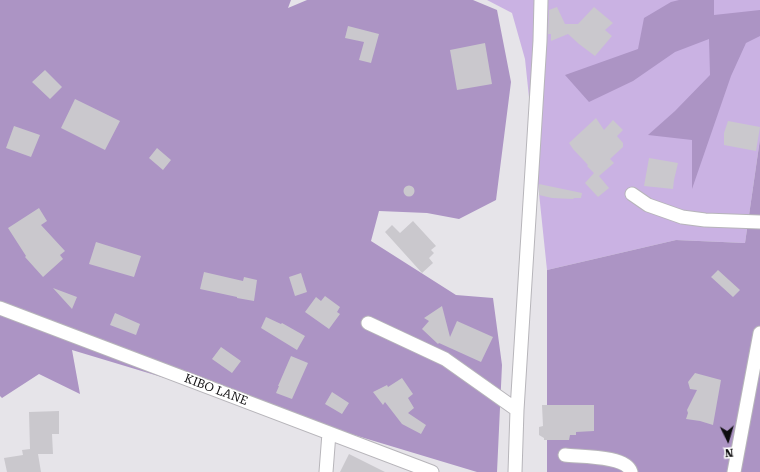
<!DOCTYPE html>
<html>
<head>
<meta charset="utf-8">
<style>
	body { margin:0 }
	#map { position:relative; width:760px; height:472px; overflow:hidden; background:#e6e4e9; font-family:"Roboto Serif",serif }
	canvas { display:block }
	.north { position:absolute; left:708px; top:420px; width:40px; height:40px; -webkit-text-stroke:3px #fff; paint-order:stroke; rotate:175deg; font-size:11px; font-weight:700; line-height:16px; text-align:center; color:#0e0d0f }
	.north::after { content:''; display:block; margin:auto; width:14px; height:18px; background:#0e0d0f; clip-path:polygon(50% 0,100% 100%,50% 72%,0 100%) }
</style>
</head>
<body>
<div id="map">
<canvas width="760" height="472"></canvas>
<div class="north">N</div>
</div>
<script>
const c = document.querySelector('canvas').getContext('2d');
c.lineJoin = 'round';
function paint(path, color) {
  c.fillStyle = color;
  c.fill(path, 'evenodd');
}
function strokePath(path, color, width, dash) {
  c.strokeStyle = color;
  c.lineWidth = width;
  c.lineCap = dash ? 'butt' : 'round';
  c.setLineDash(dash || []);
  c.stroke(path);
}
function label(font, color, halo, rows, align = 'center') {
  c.font = font + ' "Roboto Serif",serif';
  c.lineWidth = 3;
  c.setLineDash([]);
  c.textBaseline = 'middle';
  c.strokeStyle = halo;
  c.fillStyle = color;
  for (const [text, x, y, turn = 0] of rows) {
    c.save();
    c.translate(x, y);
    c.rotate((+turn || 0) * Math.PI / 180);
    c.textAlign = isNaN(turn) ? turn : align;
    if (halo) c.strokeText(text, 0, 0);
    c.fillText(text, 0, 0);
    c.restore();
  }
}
paint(new Path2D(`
	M487 0H760V139L745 243 676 240 547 270 525 59 512 13Z`), '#cab2e3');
paint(new Path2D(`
	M0 0H291L288 8 307 0H473L497 10 511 82 496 200 459 219 427 213 379 211 371 241 456 295 493 298 502 365 497 472H477L72 350 80 394 39 374 2 398 0 396Z
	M679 0H714V15L760 10V36L746 43 731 76 692 189V140L648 135 675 111 710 75 709 39 675 52 633 81 589 102 565 75 638 49 644 18 671 2Z
	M760 139V472H547V270L676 240 745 243Z`), '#ac94c4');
paint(new Path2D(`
	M557 7 565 24H578L594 7 613 23 605 30 612 36 595 56 579 44 568 34 551 41V34H548L549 10Z
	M348 26 379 34 371 63 359 60 364 42 345 38Z
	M485 43 492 84 457 90 450 50Z
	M45 70 62 87 50 99 32 82Z
	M75 99 120 121 105 150 61 128Z
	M596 118 604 130 613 120 623 130 617 136 623 143V147L610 159 614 163 599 176 609 188 598 197 585 183 594 173 587 166 588 165 573 149 569 143Z
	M728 121 760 127 756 151 724 145V133Z
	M14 126 40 135 31 157 6 148Z
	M157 148 171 160 163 170 149 158Z
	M649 158 678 163 674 180 673 189 644 186Z
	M539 184 582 193 581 198H574L573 199 552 198 539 195Z
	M403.5 191a5.5 5.5 0 1 1 11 0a5.5 5.5 0 1 1-11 0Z
	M39 208 47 221 41 225 65 251 60 255 63 259 43 277 25 257 26 256 8 228Z
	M413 221 436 246 431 250 434 253 429 258 433 263 422 273 385 232 392 225 400 233Z
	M96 242 141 256 134 277 89 264Z
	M718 270 740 290 733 297 711 277Z
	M204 272 243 281 244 277 257 280 254 301 237 298V297L200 289Z
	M301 273 307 292 295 296 289 277Z
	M53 288 77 297 72 309Z
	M325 296 340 307 337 312 340 314 329 329 305 312 316 297 321 301Z
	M442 306 450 337 457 321 493 337 481 362 439 343 438 344 422 329 429 321 424 318Z
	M115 313 140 324 136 335 110 325Z
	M266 317 281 324 282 323 305 336 297 350 261 328Z
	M221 347 241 361 232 373 212 359Z
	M291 356 308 363 292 399 276 393 279 386H278Z
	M695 373 721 380 713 425 700 421 686 419 688 413 687 410 697 390 690 389 688 382Z
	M402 378 413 394 408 398 414 408 408 413 426 425 421 434 402 424 385 402 383 405 373 392 387 385 388 387Z
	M332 392 349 403 342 414 325 404Z
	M542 405H594V431L576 432V435H570L569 440H544V438L539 435V427L543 426Z
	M59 411V434H52L53 454H38L41 472H7L4 458 23 455 22 450 30 449 29 412Z
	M349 454 385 472H340Z`), '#cac8cd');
const minor = new Path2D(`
	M632 194 648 205 682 217 705 220 760 222
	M0 308 432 472
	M368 323 445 359 517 410
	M565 455C580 457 626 455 631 472
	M326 472 329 433
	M515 472 517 410 540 41 541 0
	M734 472 760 333`);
strokePath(minor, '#b7b5ba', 15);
strokePath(minor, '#fff', 13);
label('12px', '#0e0d0f', '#fff', [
	["KIBO LANE",216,390,21]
]);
</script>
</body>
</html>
